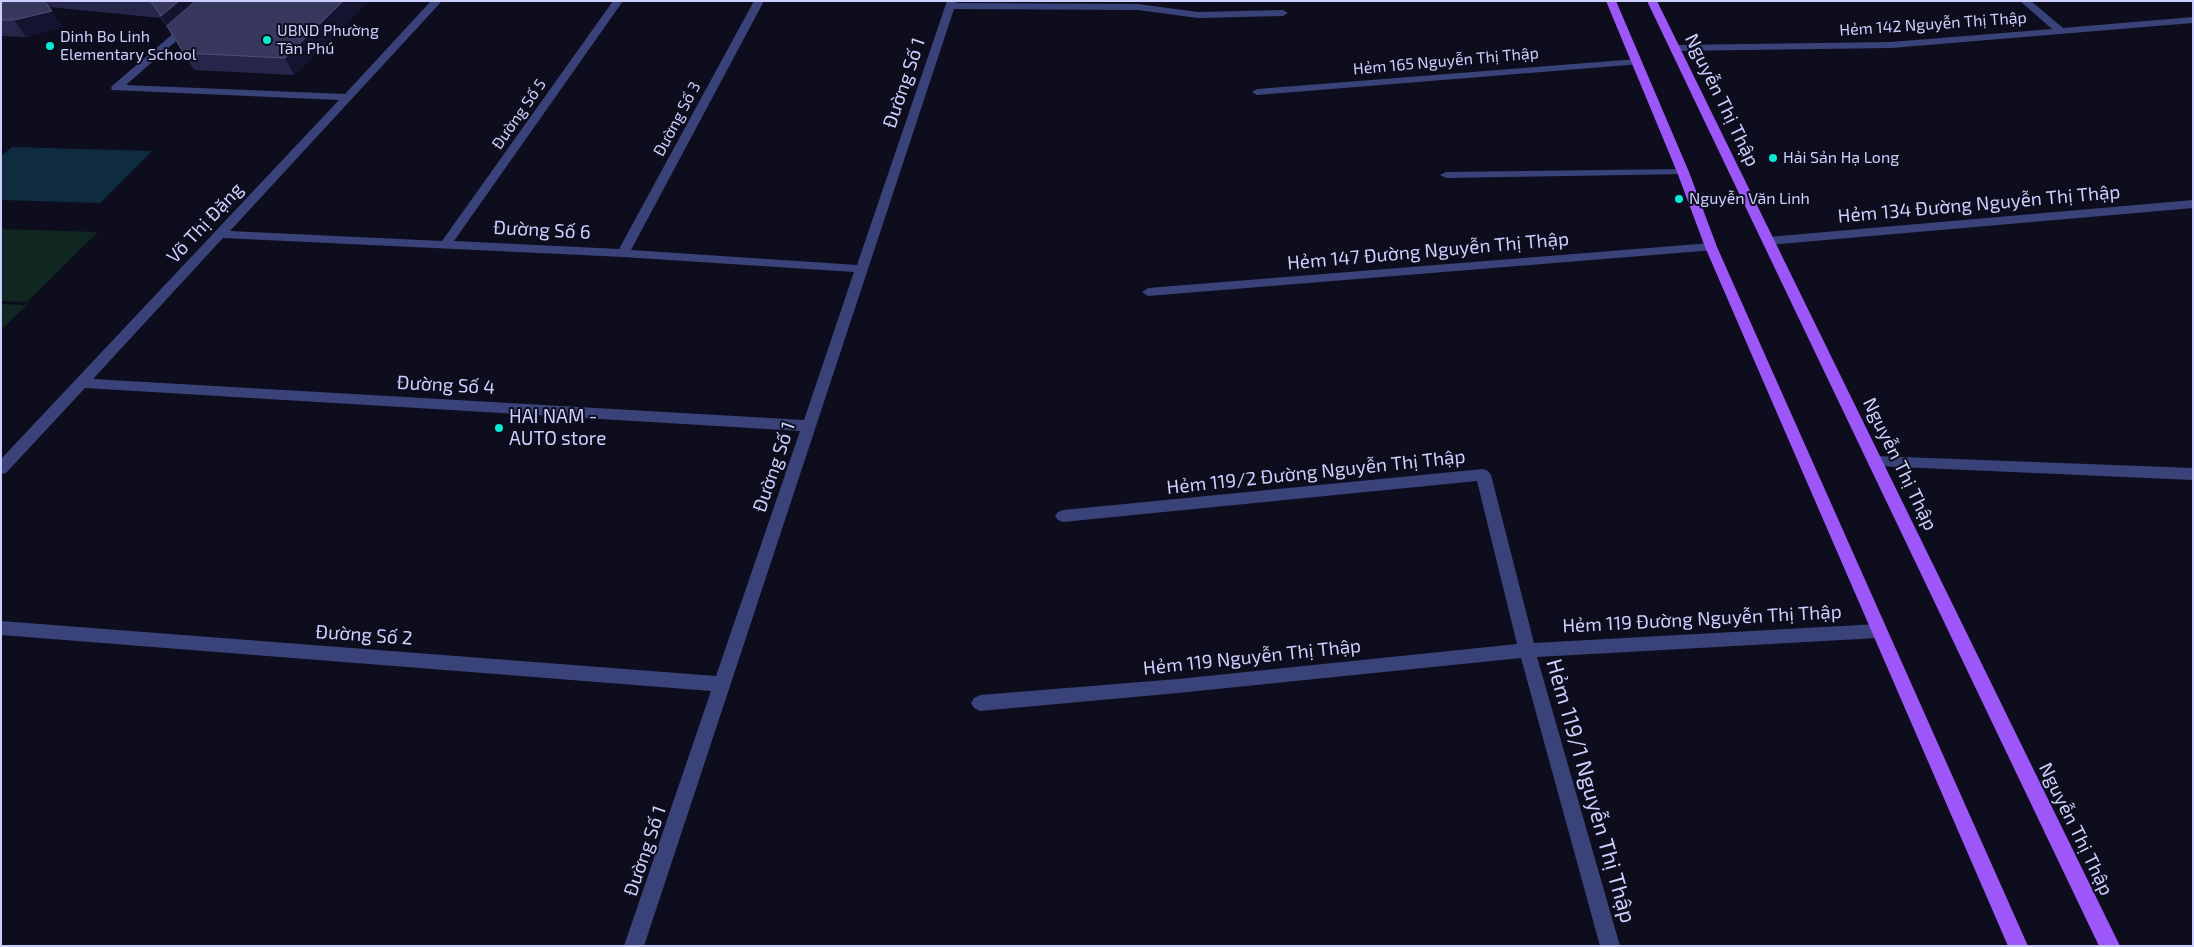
<!DOCTYPE html>
<html>
<head>
<meta charset="utf-8">
<style>
	body { margin:0 }
	#map { position:relative; width:2194px; height:947px; overflow:hidden; background:#0d0d1d; font-family:"Exo 2",sans-serif }
	canvas { display:block }
	.frame { position:absolute; inset:0; border:2px solid #cbcffd; pointer-events:none }
</style>
</head>
<body>
<div id="map">
<canvas width="2194" height="947"></canvas>
<div class="frame"></div>
</div>
<script>
const c = document.querySelector('canvas').getContext('2d');
c.lineJoin = 'round';
function paint(path, color) {
  c.fillStyle = color;
  c.fill(path, 'evenodd');
}
function strokePath(path, color, width, dash) {
  c.strokeStyle = color;
  c.lineWidth = width;
  c.lineCap = dash ? 'butt' : 'round';
  c.setLineDash(dash || []);
  c.stroke(path);
}
function label(font, color, halo, rows, align = 'center') {
  c.font = font + ' "Exo 2",sans-serif';
  c.lineWidth = 4;
  c.setLineDash([]);
  c.textBaseline = 'middle';
  c.strokeStyle = halo;
  c.fillStyle = color;
  for (const [text, x, y, turn = 0] of rows) {
    c.save();
    c.translate(x, y);
    c.rotate((+turn || 0) * Math.PI / 180);
    c.textAlign = isNaN(turn) ? turn : align;
    if (halo) c.strokeText(text, 0, 0);
    c.fillText(text, 0, 0);
    c.restore();
  }
}
paint(new Path2D(`
	M1 229 98 232 27 302 1 301Z
	M1 304 27 305 1 330Z`), '#102721');
paint(new Path2D(`
	M12 147 152 151 100 203 1 200V156Z`), '#0e2b40');
paint(new Path2D(`
	M211 1H222L126 85 345 94 431 1H442L230 231 442 241 613 1H623L454 241 619 249 754 1H764L631 250 857 265 947 1H957L956 3 1138 4 1198 12 1283 10 1288 13 1283 16 1198 18 1138 10 954 9 644 946H624L711 691 1 635V621L716 676 800 431 85 388 6 473 1 474V459L339 100 112 90 111 88 112 86ZM223 238 623 257 854 272 804 420 93 379Z
	M2020 1H2031L2063 28 2193 17V23L1891 48 1675 51 1670 48 1675 45 1891 42 2052 29Z
	M1637 59 1641 60V64L1257 95 1252 92 1257 89Z
	M1683 169 1687 170 1689 172 1687 174 1446 178 1440 175 1446 172Z
	M2193 200V208L1768 245 1762 241 1768 237Z
	M1711 243 1717 247 1715 250 1148 296 1142 292 1148 288Z
	M1876 456 2193 468V480L1876 466 1871 465 1869 461 1871 457Z
	M1483 469 1488 471 1491 475 1534 643 1878 624 1884 626 1886 631 1884 636 1878 638 1537 657 1620 946H1600L1521 658 1178 693 980 711 974 708 971 703 974 698 980 695 1178 679 1517 644 1477 481 1063 522 1058 520 1055 516 1058 512 1063 510Z`), '#39437a');
paint(new Path2D(`
	M1606 1H1616L1689 172 1717 247 2028 946H2008L1705 247 1677 172Z
	M1647 1H1657L2120 946H2099Z`), '#9d57f8');
paint(new Path2D(`
	M1 1H368L294 75 194 70 161 18 49 7 63 27 26 37 1 36Z`), '#26264a');
paint(new Path2D(`
	M179 1H208L171 33 161 16Z
	M343 1H368L294 75 285 58Z
	M52 11 63 27 26 37 14 20Z`), '#151430');
const building = new Path2D(`
	M1 1H44L52 11 14 20H1Z
	M148 1H179L161 16 151 2Z
	M196 1H343L285 58 184 53 167 26Z`);
paint(building, '#38385e');
strokePath(building, '#4f5077', 1);
for (const [x, y, r, color] of [
	[267,40,5,"#0ae9d5"],
	[50,46,5,"#0ae9d5"],
	[1773,158,5,"#0ae9d5"],
	[1679,199,5,"#0ae9d5"],
	[499,428,5,"#0ae9d5"]
]) {
  const dot = new Path2D();
  dot.arc(x, y, r, 0, 2 * Math.PI);
  c.fillStyle = color;
  c.fill(dot);
  strokePath(dot, '#0d0d1d', 2);
}
label('16px', '#cbcffd', '#0d0d1d', [
	["Hẻm 142 Nguyễn Thị Thập",1933,24,-4],
	["Hẻm 165 Nguyễn Thị Thập",1446,61,-5],
	["Đường Số 5",519,114,-55],
	["Đường Số 3",677,119,-62]
]);
label('16px', '#cbcffd', '#0d0d1d', [
	["UBND Phường",277,31],
	["Tân Phú",277,49],
	["Dinh Bo Linh",60,37],
	["Elementary School",60,55],
	["Hải Sản Hạ Long",1783,158],
	["Nguyễn Văn Linh",1689,199]
], 'left');
label('19px', '#cbcffd', '#0d0d1d', [
	["Đường Số 1",904,83,-71],
	["Nguyễn Thị Thập",1722,100,64],
	["Hẻm 134 Đường Nguyễn Thị Thập",1979,204,-5],
	["Võ Thị Đặng",205,223,-47],
	["Đường Số 6",542,230,3],
	["Hẻm 147 Đường Nguyễn Thị Thập",1428,251,-5],
	["Đường Số 4",446,385,3],
	["Nguyễn Thị Thập",1900,464,64],
	["Đường Số 1",774,467,-71],
	["Hẻm 119/2 Đường Nguyễn Thị Thập",1316,472,-6],
	["Hẻm 119 Đường Nguyễn Thị Thập",1702,619,-3],
	["Đường Số 2",364,635,4],
	["Hẻm 119 Nguyễn Thị Thập",1252,657,-6],
	["Nguyễn Thị Thập",2076,829,64],
	["Đường Số 1",645,851,-71]
]);
label('19px', '#cbcffd', '#0d0d1d', [
	["HAI NAM -",509,417],
	["AUTO store",509,439]
], 'left');
label('22px', '#cbcffd', '#0d0d1d', [
	["Hẻm 119/1 Nguyễn Thị Thập",1591,791,74]
]);
</script>
</body>
</html>
